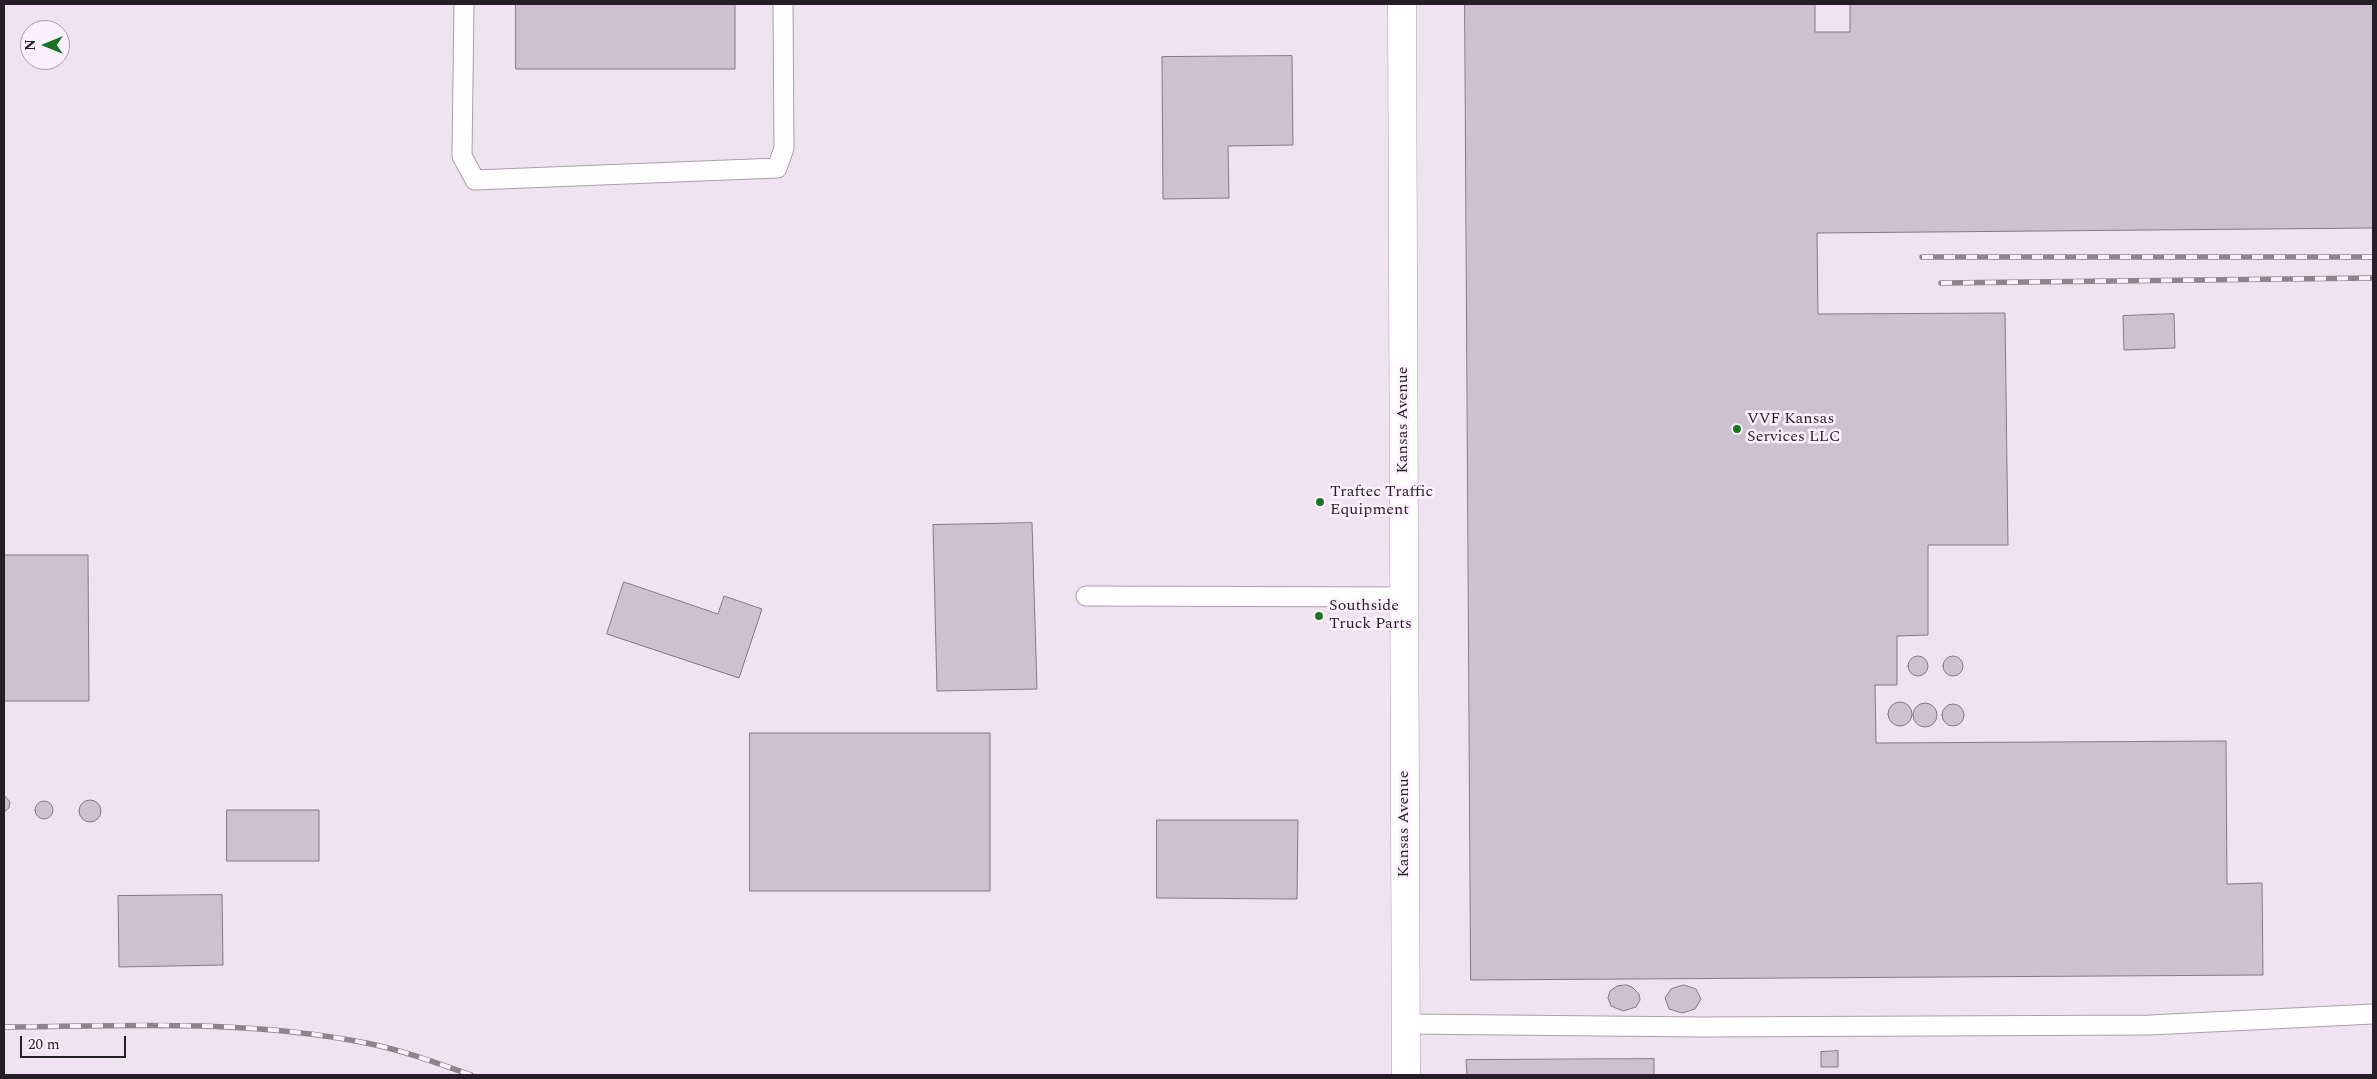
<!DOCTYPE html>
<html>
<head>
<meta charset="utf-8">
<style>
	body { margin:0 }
	#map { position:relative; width:2377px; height:1079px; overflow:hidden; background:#f0e3f1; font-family:Spectral,serif }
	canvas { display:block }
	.frame { position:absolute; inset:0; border:5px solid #241f24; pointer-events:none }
	.north { position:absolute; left:20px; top:20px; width:50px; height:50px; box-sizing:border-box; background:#fdf0fe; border:1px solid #a69ca7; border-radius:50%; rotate:270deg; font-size:14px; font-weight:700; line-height:20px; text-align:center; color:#241f24 }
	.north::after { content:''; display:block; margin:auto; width:18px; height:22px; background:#197523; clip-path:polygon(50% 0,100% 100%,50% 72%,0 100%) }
	.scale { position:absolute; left:20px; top:1036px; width:106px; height:22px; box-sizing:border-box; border:2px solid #241f24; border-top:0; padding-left:6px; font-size:15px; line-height:18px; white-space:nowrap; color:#241f24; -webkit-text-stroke:4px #fdf0fe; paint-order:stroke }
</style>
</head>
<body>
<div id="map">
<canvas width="2377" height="1079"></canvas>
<div class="frame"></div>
<div class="north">N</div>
<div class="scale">20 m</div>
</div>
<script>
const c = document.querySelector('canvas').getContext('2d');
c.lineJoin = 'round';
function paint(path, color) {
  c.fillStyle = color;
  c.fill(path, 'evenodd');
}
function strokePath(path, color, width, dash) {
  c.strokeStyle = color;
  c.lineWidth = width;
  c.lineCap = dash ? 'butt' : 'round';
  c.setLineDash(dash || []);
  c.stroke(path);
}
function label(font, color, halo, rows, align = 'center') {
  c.font = font + ' Spectral,serif';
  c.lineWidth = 5;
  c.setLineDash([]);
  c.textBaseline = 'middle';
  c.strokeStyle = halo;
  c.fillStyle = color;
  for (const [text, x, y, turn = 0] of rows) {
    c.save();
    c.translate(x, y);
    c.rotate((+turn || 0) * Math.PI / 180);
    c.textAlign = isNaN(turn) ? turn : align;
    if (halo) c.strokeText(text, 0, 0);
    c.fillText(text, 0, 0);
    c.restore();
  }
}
const building = new Path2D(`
	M516 4H735V69H516Z
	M1465 4H1815V32H1850V4H2373V228L1817 233 1818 314 2005 313 2008 545H1928V635L1897 636V685H1875L1876 743 2226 741 2227 884 2262 883 2263 975 1471 980Z
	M1292 56 1293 145 1228 146 1229 198 1163 199 1162 57Z
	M2174 314 2175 348 2124 350 2123 316Z
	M1032 523 1037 689 937 691 933 525Z
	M4 555H88L89 701H4Z
	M624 582 718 614 724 596 762 609 739 678 607 634Z
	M1943 666a10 10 0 1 1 20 0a10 10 0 1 1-20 0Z
	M1908 666a10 10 0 1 1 20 0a10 10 0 1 1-20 0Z
	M1888 714a12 12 0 1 1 24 0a12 12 0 1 1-24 0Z
	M1913 715a12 12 0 1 1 24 0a12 12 0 1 1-24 0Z
	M1942 715a11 11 0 1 1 22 0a11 11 0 1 1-22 0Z
	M750 733H990V891H750Z
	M4 795 10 802 9 808 4 812Z
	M79 811a11 11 0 1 1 22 0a11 11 0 1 1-22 0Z
	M35 810a9 9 0 1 1 18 0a9 9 0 1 1-18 0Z
	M227 810H319V861H227Z
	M1157 820H1298L1297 899 1157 898Z
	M222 895 223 965 119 967 118 896Z
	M1627 985 1632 987 1639 994 1640 1000 1636 1007 1623 1011 1611 1006 1608 998 1610 991 1617 986Z
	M1684 985 1696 989 1701 999 1695 1009 1682 1013 1669 1009 1665 998 1671 989Z
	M1838 1051V1067H1821V1052Z
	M1654 1059V1075H1467L1466 1060Z`);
paint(building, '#cec1cf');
strokePath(building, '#847884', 1);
const service = new Path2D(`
	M464 4 462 156 475 180 777 168 784 148 783 4
	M1086 596 1404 597
	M1406 1024 1702 1027 2150 1025 2373 1014`);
const secondary = new Path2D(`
	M1402 4 1406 1075`);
strokePath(service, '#ab9eab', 21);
strokePath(secondary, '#ab9eab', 29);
strokePath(service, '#fff', 19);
strokePath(secondary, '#fff', 28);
const rail = new Path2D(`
	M1922 257H2373
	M1941 283 2373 278
	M4 1027C124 1026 247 1019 366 1043 402 1050 437 1063 471 1075`);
strokePath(rail, '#8e848e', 5.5);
strokePath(rail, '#fdf0fe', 4, [11]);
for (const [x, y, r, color] of [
	[1737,429,5,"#197523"],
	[1320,502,5,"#197523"],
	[1319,616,5,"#197523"]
]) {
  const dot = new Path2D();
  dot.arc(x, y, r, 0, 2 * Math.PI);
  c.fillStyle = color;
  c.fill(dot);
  strokePath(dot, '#fdf0fe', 2);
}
label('16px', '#241f24', '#fdf0fe', [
	["Kansas Avenue",1404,420,-90],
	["Kansas Avenue",1405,824,-90]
]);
label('16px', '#241f24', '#fdf0fe', [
	["VVF Kansas",1747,420],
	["Services LLC",1747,438],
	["Traftec Traffic",1330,493],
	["Equipment",1330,511],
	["Southside",1329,607],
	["Truck Parts",1329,625]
], 'left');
</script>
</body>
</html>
